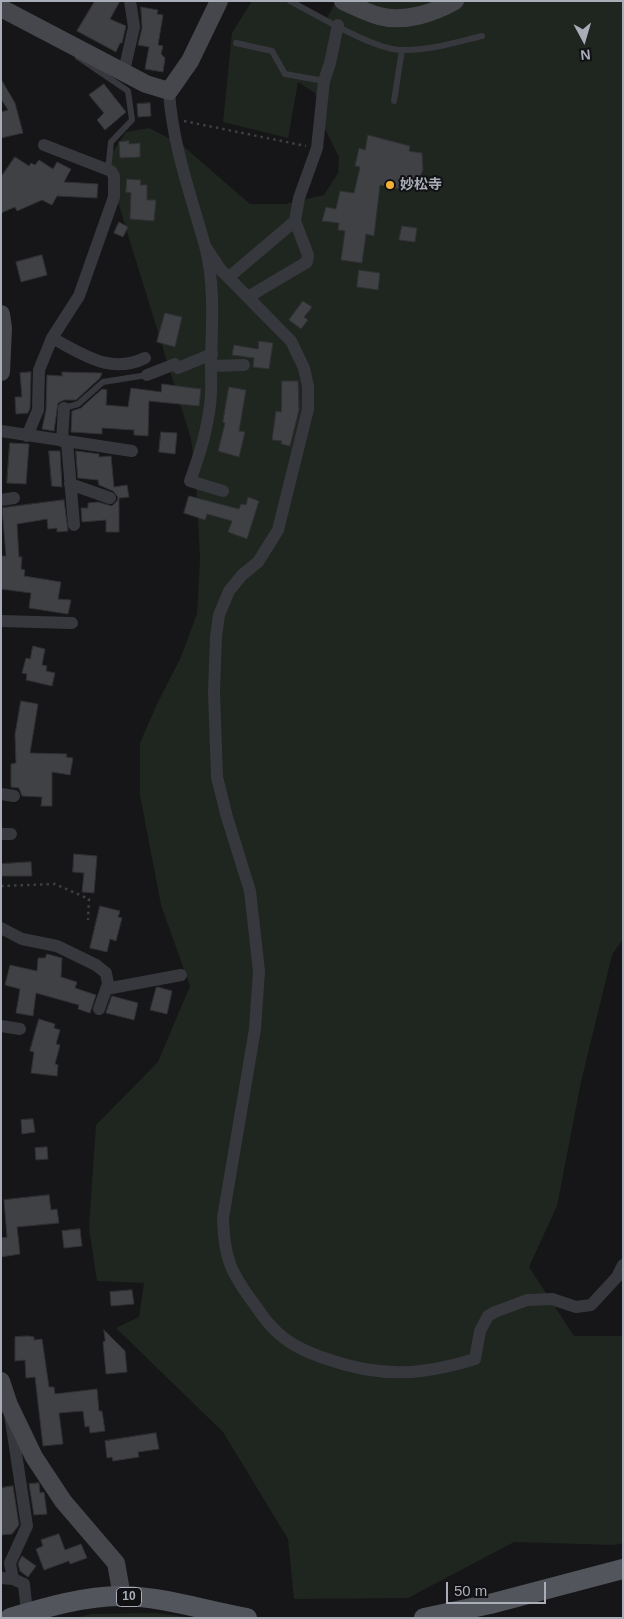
<!DOCTYPE html>
<html>
<head>
<meta charset="utf-8">
<style>
	body { margin:0 }
	#map { position:relative; width:624px; height:1619px; overflow:hidden; background:#161618; font-family:Arial,sans-serif }
	canvas { display:block }
	.frame { position:absolute; inset:0; border:2px solid #a8adb8; pointer-events:none }
	.north { position:absolute; left:559px; top:15px; width:50px; height:50px; -webkit-text-stroke:4px #111113; paint-order:stroke; rotate:174deg; font-size:14px; font-weight:700; line-height:20px; text-align:center; color:#a8adb8 }
	.north::after { content:''; display:block; margin:auto; width:18px; height:22px; background:#a8adb8; clip-path:polygon(50% 0,100% 100%,50% 72%,0 100%) }
	.scale { position:absolute; left:446px; top:1582px; width:100px; height:22px; box-sizing:border-box; border:2px solid #a8adb8; border-top:0; padding-left:6px; font-size:15px; line-height:18px; white-space:nowrap; color:#a8adb8; -webkit-text-stroke:4px #111113; paint-order:stroke }
</style>
</head>
<body>
<div id="map">
<canvas width="624" height="1619"></canvas>
<div class="frame"></div>
<div class="north">N</div>
<div class="scale">50 m</div>
</div>
<script>
const c = document.querySelector('canvas').getContext('2d');
c.lineJoin = 'round';
function paint(path, color) {
  c.fillStyle = color;
  c.fill(path, 'evenodd');
}
function strokePath(path, color, width, dash) {
  c.strokeStyle = color;
  c.lineWidth = width;
  c.lineCap = dash ? 'butt' : 'round';
  c.setLineDash(dash || []);
  c.stroke(path);
}
function label(font, color, halo, rows, align = 'center') {
  c.font = font + ' Arial,"Noto Sans JP",sans-serif';
  c.lineWidth = 4;
  c.setLineDash([]);
  c.textBaseline = 'middle';
  c.strokeStyle = halo;
  c.fillStyle = color;
  for (const [text, x, y, turn = 0] of rows) {
    c.save();
    c.translate(x, y);
    c.rotate((+turn || 0) * Math.PI / 180);
    c.textAlign = isNaN(turn) ? turn : align;
    if (halo) c.strokeText(text, 0, 0);
    c.fillText(text, 0, 0);
    c.restore();
  }
}
paint(new Path2D(`
	M252 1H288L326 20 336 1H623V939L612 955 581 1082 557 1206 529 1267 574 1336H623V1543L615 1545 514 1542 408 1598 294 1599 288 1539 223 1432 116 1328 139 1317 144 1283 97 1281 89 1228 96 1125 158 1062 190 986 161 905 140 795V743L157 704 180 659 197 614 200 559 196 479 191 439 108 170 112 153 126 132 149 128 182 145 250 204H285L324 195 338 173 339 157 325 129 315 93 298 82 288 138 223 122 232 33Z
	M156 1613 194 1618H75L91 1614Z`), '#1e261f');
const building = new Path2D(`
	M95 1H120L110 19 126 26 122 43H120L116 52 77 31Z
	M141 7 158 10 157 14 163 15 158 45 163 46 161 54 165 58 163 72 145 69 149 47 138 45 142 28Z
	M1 79 15 103 23 133 1 138V112L8 110 1 99Z
	M104 84 126 112 105 130 97 120 104 113 89 95Z
	M150 103 151 116 138 117 137 104Z
	M368 135 410 146 409 151 422 153 423 170 416 185 401 183 399 189 380 185 374 236 366 234 362 263 341 260 345 231 338 230 339 223 322 221 326 207 336 209 340 191 354 193 360 167 355 166 359 148 365 150Z
	M129 141V144L140 143V157L120 158 119 142Z
	M15 157 29 166 31 163 35 165 39 160 53 169 57 162 71 169 64 182 98 184 97 198 57 196 52 205 42 200 17 211 15 207 1 213V177Z
	M127 179 141 180 140 185H147V200H156L154 221 130 219 131 193 126 192Z
	M119 222 128 227 123 237 114 233Z
	M402 226 417 228 415 242 399 240Z
	M42 255 47 275 21 282 16 262Z
	M359 270 380 273 378 290 357 287Z
	M303 301 312 307 304 317 308 320 301 329 289 320Z
	M165 313 182 317 175 347 157 342Z
	M259 341 273 343 269 369 253 367 254 358 232 355 234 345 258 349Z
	M31 372 30 408 28 413 16 414 15 397H22L20 373Z
	M62 372 102 373 100 378 76 400H64L58 403 54 431 42 429 46 410 47 375 62 376Z
	M282 381H298L299 410 290 446 281 444 282 441 272 440 276 411 281 412Z
	M162 384 201 389 199 406 149 401 148 436 134 435V430L102 428V434L71 432 72 411 81 408 102 389 107 390 106 405 128 407 131 388 161 392Z
	M229 387 246 390 239 431 245 432 239 457 218 451 225 423 223 422Z
	M161 432 177 433 175 454 159 452Z
	M10 443 29 444 26 484 7 483Z
	M49 451H60L62 487 52 486Z
	M76 451 99 454V457L111 456 114 487 127 485 129 497 119 498V532H106V520L82 522 81 508H88V503L98 502 112 506 117 501 118 497 113 491 99 485 98 480 78 478Z
	M189 496 239 509 241 504 246 505 248 497 259 501 247 539 228 532 232 521 207 514 205 520 184 513Z
	M64 500 68 531 57 532V528L48 529 47 519 17 524 19 557H22L21 569 25 570 24 576 61 582 58 599 71 600 68 614 29 608 31 593 1 589V556H6L2 508Z
	M33 646 45 649 42 665 47 666 46 671 55 673 52 686 26 680 27 674 22 673 26 658 30 659Z
	M21 701 38 704 30 753 67 754 66 757 73 758 70 775 52 772V806H41L42 797 22 796 19 788 11 787V764L16 763 15 735Z
	M74 854 97 856 94 893 82 892 84 873 73 872Z
	M31 862 32 876H1V864Z
	M100 906 120 911 118 917 122 918 116 941 110 939 107 952 90 948Z
	M47 954 62 958 61 977 77 982 75 988 96 995 90 1013 78 1009 79 1005 36 993 33 1016 16 1013 20 989 5 985 10 965 37 971 38 958H45Z
	M158 987 172 991 167 1014 150 1010 156 988Z
	M112 996 138 1003 134 1020 106 1013Z
	M39 1019 55 1024 54 1028 60 1030 56 1044 60 1045 55 1064 58 1065 57 1076 31 1073 34 1052 30 1051Z
	M33 1119 35 1132 22 1134 21 1120Z
	M47 1147 48 1159 36 1160 35 1148Z
	M49 1195 51 1210 57 1209 59 1223 17 1227 20 1254 1 1257V1238L7 1237 4 1200Z
	M80 1229 82 1246 64 1248 62 1231Z
	M132 1290 134 1304 111 1306 110 1292Z
	M104 1330 125 1351 127 1372 106 1374 103 1342 105 1341Z
	M28 1336 34 1337V1340L42 1339 49 1387H54L55 1394 97 1389 99 1411H102L105 1431 90 1433 89 1426 85 1427 83 1411 59 1413 63 1444 43 1446 35 1377 26 1378 25 1360 15 1361V1337Z
	M156 1433 159 1449 138 1452 139 1457 113 1461 112 1457 107 1458 105 1441Z
	M39 1483 40 1493 44 1492 47 1514 34 1515 29 1484Z
	M13 1486 19 1525 12 1534 1 1535V1488Z
	M59 1534 65 1550 81 1544 87 1558 70 1564 69 1561 44 1570 36 1549 43 1546 41 1540Z
	M22 1556 36 1566 28 1577 20 1571 18 1564Z`);
paint(building, '#404145');
strokePath(building, '#303034', 1);
strokePath(new Path2D(`
	M184 121 306 146
	M1 886 55 884 89 899 88 920`), '#3d3f44', 2.5, [2.5, 4]);
strokePath(new Path2D(`
	M290 1C317 15 374 50 402 50 428 51 457 42 482 36
	M236 43 272 51 285 74 324 81
	M78 57 128 91 132 120 111 142 108 170
	M394 101 402 50
	M64 408 78 404 103 382 147 375`), '#37383d', 6);
strokePath(new Path2D(`
	M124 71 134 27 130 1
	M169 91C172 143 191 196 205 246 215 283 212 324 211 363 211 377 212 391 210 405 207 431 199 457 190 481L223 491
	M205 246 221 270 291 341 304 368 308 386V409L278 530 258 562 242 575 229 591 219 615 216 637 214 692 217 777 227 817 250 891 259 971 255 1029 223 1218C224 1259 231 1273 255 1305 260 1312 265 1320 271 1326 287 1344 308 1353 330 1360 382 1378 423 1375 475 1359L480 1331 488 1316 495 1312 527 1300 552 1299 576 1307 591 1305 617 1277 623 1265
	M229 277 295 221
	M248 297 307 262 308 255 295 221 299 198 317 148 324 81 330 63 338 25
	M52 338C83 354 110 375 145 358
	M211 366 244 365
	M147 375 175 364 178 368 212 354
	M1 431 132 451
	M27 436 38 410 39 370 52 338 79 296 114 197V176L111 171 44 145
	M62 441 64 408
	M67 442 74 525
	M70 484 110 498
	M1 500 14 498
	M1 621 72 623
	M1 794 14 796
	M1 834H11
	M1 928 22 939 57 946 96 965 106 973 108 984 99 1009
	M106 989 181 975
	M1 1026 20 1029
	M10 1414 27 1526 10 1563 13 1579
	M1 1578 13 1579 24 1584 27 1613`), '#37383d', 12);
strokePath(new Path2D(`
	M343 1C354 6 367 13 379 16 404 23 434 13 455 1
	M1 8 146 84 169 91 190 61 219 1
	M1 314 3 328 1 372
	M1 1381 9 1405 34 1457 63 1501 116 1563 122 1596`), '#45474d', 18);
strokePath(new Path2D(`
	M10 1618C44 1608 88 1595 123 1596 165 1597 206 1611 247 1618
	M424 1618 490 1604 623 1569`), '#53555c', 20);
for (const [x, y, r, color] of [
	[390,185,5,"#f2b134"]
]) {
  const dot = new Path2D();
  dot.arc(x, y, r, 0, 2 * Math.PI);
  c.fillStyle = color;
  c.fill(dot);
  strokePath(dot, '#111113', 2);
}
for (const [x, y, w] of [
	[129,1597,25]
]) {
  const box = new Path2D();
  box.roundRect(x - w / 2, y - 9.5, w, 19, 4);
  c.fillStyle = '#111113';
  c.fill(box);
  strokePath(box, '#a8adb8', 1);
}
label('bold 12px', '#a8adb8', null, [
	["10",129,1597]
]);
label('bold 14px', '#a8adb8', '#111113', [
	["妙松寺",400,185]
], 'left');
</script>
</body>
</html>
